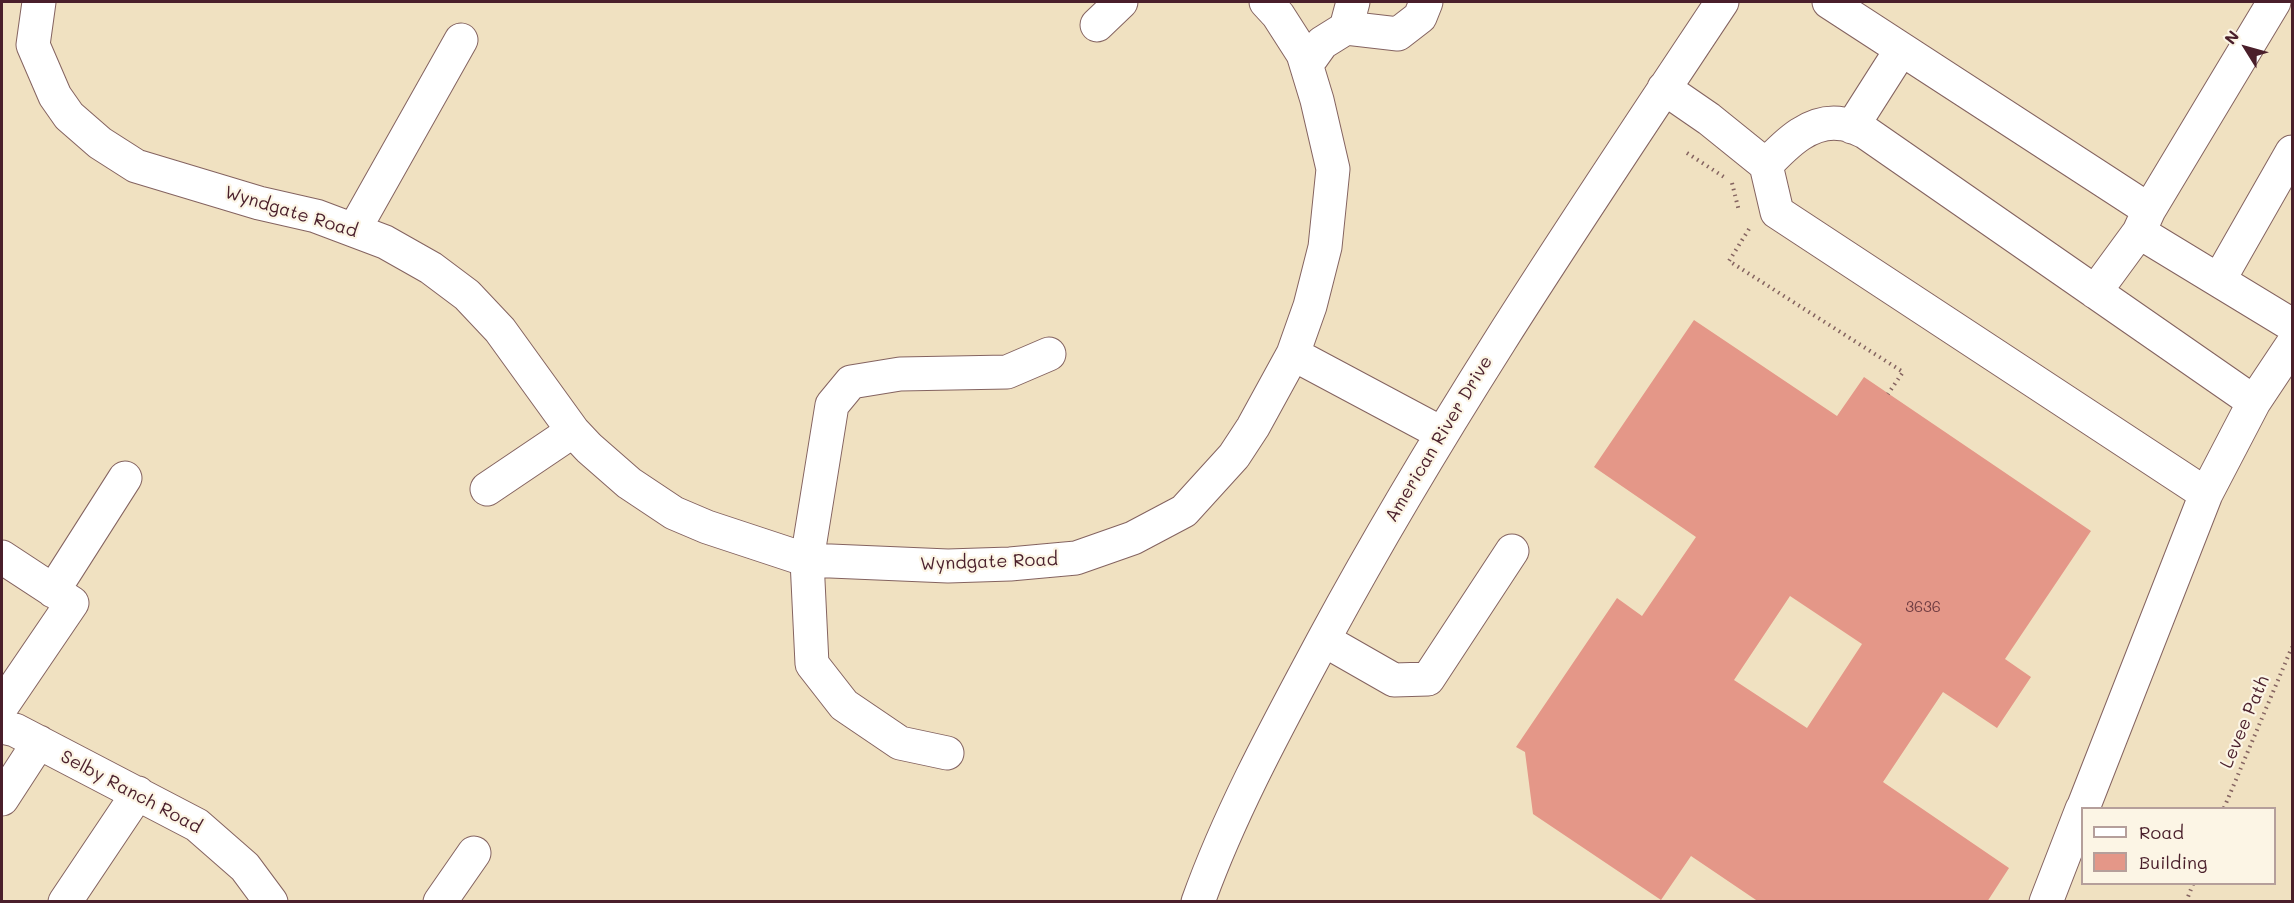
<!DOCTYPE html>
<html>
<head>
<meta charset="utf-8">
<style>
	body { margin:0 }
	#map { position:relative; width:2294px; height:903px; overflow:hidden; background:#f0e1c1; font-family:Mali,sans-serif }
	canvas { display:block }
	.frame { position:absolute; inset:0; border:3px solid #4a1f2b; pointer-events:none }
	.legend { position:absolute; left:2081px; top:807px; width:195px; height:78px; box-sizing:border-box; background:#fcf5e5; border:2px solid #b59f9b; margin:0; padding:8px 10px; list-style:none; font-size:18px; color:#4a1f2b }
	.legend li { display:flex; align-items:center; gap:12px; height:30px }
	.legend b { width:30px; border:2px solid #b59f9b }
	.north { position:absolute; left:2216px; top:18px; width:60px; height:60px; -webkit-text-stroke:4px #fcf5e5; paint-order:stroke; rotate:307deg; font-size:16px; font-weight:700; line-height:24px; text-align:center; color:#4a1f2b }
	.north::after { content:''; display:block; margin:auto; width:21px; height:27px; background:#4a1f2b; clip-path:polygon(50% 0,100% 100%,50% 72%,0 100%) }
</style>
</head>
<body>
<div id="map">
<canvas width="2294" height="903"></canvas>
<div class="frame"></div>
<ul class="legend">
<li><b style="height:8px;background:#fff"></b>Road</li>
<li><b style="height:16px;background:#e49788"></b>Building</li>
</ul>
<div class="north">N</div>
</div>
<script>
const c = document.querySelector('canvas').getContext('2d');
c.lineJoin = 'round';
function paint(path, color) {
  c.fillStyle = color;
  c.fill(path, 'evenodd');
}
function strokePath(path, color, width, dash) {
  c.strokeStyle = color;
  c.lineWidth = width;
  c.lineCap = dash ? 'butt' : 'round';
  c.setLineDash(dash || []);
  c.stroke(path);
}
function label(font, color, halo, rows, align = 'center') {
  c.font = font + ' Mali,sans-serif';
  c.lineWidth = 4.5;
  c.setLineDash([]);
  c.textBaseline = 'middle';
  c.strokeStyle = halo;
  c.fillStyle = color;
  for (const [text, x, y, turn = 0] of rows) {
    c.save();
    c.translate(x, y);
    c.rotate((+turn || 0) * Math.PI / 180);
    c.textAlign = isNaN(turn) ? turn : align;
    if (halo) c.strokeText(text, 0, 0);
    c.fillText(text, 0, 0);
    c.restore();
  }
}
paint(new Path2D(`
	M1694 320 1837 416 1864 377 2091 531 2005 659 2031 677 1997 728 1943 692 1883 782 2009 868 1987 902H1759L1691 856 1661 900 1533 814 1525 752 1516 747 1617 598 1642 616 1696 537 1594 467ZM1790 596 1862 644 1807 728 1734 680Z`), '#e49788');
const minor = new Path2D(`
	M39 2 33 45 55 96 69 116 100 143 136 166 259 203 316 216 385 242 431 268 467 295 500 330 573 431 589 448 629 483 674 513 707 527 807 560 948 566 1010 564 1076 558 1133 538 1184 511 1234 456 1253 427 1293 354 1310 306 1325 247 1333 169 1317 100 1303 54 1278 15 1266 2
	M1829 2 2149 210 2274 2
	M1097 25 1121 2
	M1346 28 1353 2
	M1307 64 1322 43 1346 28 1398 34 1420 17 1426 2
	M1664 88 1709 119 1766 165C1786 144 1811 118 1843 124 1850 125 1858 129 1865 132L2254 402 2206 494 2083 808
	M1852 127 1901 50
	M1766 165 1777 212 2206 494
	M2149 210 2139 232 2292 325
	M354 230 461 40
	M2219 280 2292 152
	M2095 292 2139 232
	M1293 354 1441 433
	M2254 402 2292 345
	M487 489 573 431
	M2 557 72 603 2 706
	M53 591 125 478
	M1324 640 1394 680 1428 679 1512 551
	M2 727 15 730 197 825 245 867 271 902
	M947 753 900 743 844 705 812 664 807 560 832 405 851 382 900 374 1007 372 1049 354
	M2 799 39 742
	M65 902 138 793
	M440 902 474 853
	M1198 902C1231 810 1279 723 1325 637 1444 417 1584 210 1722 2
	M2046 902 2082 809`);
strokePath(minor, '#846360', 35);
strokePath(new Path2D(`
	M1687 153 1724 177
	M1732 183 1739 211
	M1749 229 1729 261 1903 372 1888 394
	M2224 808 2292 647
	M2186 902 2193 884`), '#846360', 4, [1.5, 4.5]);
strokePath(minor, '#fff', 33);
label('15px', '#703d42', null, [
	["3636",1923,607]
]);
label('18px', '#4a1f2b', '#fcf5e5', [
	["Wyndgate Road",291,212,17],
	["American River Drive",1439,439,-59],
	["Wyndgate Road",989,562,-2],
	["Levee Path",2245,722,-67],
	["Selby Ranch Road",131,792,28]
]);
</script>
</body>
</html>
